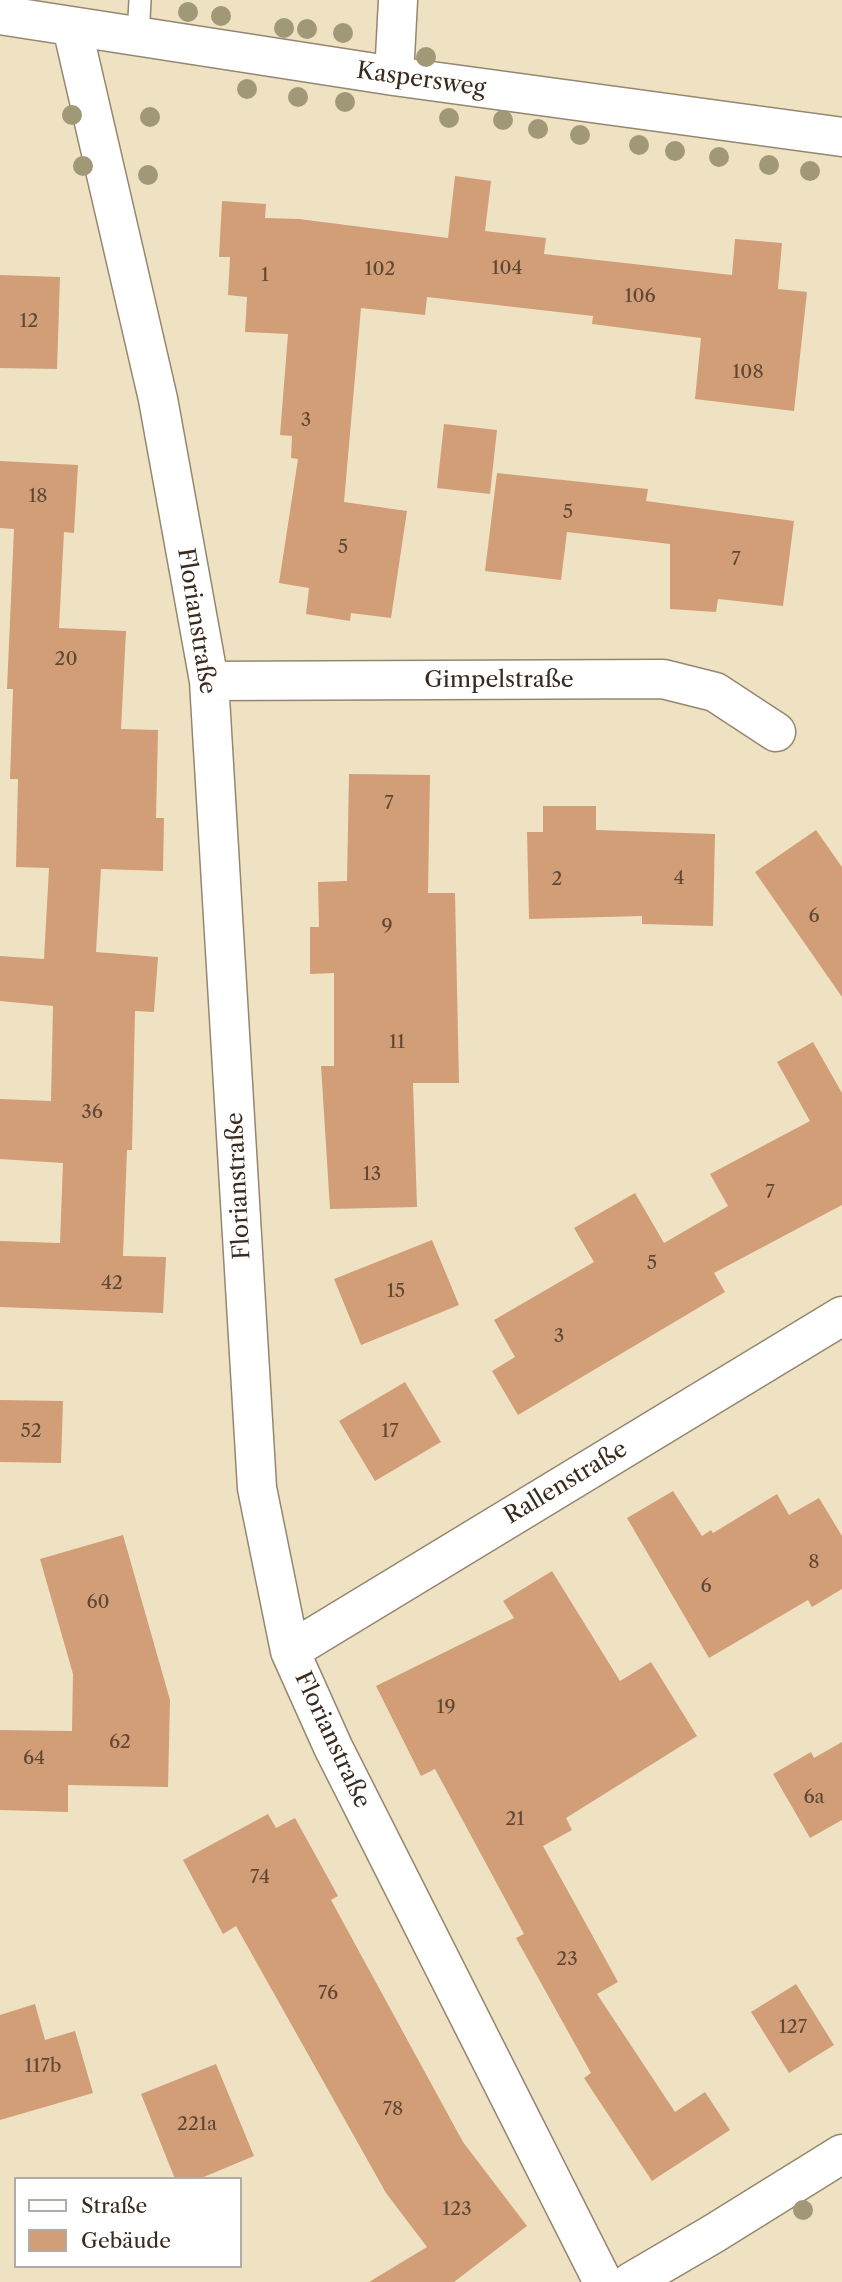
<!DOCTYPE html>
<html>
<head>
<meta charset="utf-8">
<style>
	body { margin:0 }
	#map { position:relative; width:842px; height:2282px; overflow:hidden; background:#efe2c3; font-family:"Libre Caslon Text",serif }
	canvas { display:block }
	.legend { position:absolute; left:14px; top:2177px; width:228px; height:91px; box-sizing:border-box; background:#fff; border:2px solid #b1aaa5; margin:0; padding:9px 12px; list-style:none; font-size:21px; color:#3b2a1e }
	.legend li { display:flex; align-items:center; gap:14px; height:35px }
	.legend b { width:35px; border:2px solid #b1aaa5 }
</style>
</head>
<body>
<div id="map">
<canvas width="842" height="2282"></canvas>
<ul class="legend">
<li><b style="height:9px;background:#fff"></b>Straße</li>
<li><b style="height:19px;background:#d19e78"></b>Gebäude</li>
</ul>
</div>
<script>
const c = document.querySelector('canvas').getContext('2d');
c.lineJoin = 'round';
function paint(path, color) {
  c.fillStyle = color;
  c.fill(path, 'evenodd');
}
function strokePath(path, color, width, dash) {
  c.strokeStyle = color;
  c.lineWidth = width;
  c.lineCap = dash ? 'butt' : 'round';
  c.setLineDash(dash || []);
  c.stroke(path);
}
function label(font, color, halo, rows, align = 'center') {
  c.font = font + ' "Libre Caslon Text",serif';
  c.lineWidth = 5;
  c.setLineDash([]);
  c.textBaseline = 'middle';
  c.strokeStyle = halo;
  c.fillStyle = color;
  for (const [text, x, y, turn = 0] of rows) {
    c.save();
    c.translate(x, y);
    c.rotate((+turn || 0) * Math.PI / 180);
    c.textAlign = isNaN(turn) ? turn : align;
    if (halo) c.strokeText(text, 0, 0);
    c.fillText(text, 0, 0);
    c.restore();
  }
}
paint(new Path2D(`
	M455 176 491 181 485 231 546 238 544 254 732 275 735 239 782 243 778 289 807 292 794 411 695 399 701 338 592 324 593 316 427 297 425 315 361 308 344 502 407 511 391 618 351 613 350 621 306 614 309 588 279 583 298 459 291 458 292 436 280 435 288 334 245 332 247 297 228 295 230 257H219L222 201 266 204 265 218 299 219 448 238Z
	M0 275 60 277 57 369 0 368Z
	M444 424 497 430 490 494 437 488Z
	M0 461 78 465 74 533 64 532 59 628 126 631 121 729 158 730 156 818H164L163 871 101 869 96 952 158 957 154 1012 135 1011 132 1150H127L123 1256 166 1257 163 1313 0 1307V1241L60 1243 63 1163 0 1159V1099L51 1101 53 1006 0 1001V956L44 959 49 868 16 867 18 779H10L13 689H7L14 529 0 528Z
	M497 473 648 489 646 501 794 521 783 606 718 599 716 612 670 609V544L567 532 561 580 485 571Z
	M349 774 430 775 428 893H455L459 1083H413L417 1207 330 1209 321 1066H334V973L310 974V927H319L318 882 347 881Z
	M543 806H596V830L715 834 713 926 642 924V916L529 919 527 832H543Z
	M816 830 842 867V997L755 872Z
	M813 1042 842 1093V1205L714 1273 725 1292 518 1415 492 1371 515 1357 494 1320 594 1262 574 1228 635 1193 664 1243 728 1206 710 1174 810 1121 777 1062Z
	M432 1240 459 1305 361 1345 334 1279Z
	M405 1382 441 1442 375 1481 339 1421Z
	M0 1400 63 1401 61 1463 0 1462Z
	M673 1491 702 1536 711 1530 713 1533 777 1494 789 1515 819 1498 842 1536V1589L812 1607 808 1600 709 1658 627 1518Z
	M123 1535 170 1700 168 1787 68 1785V1812L0 1810V1730L72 1731 73 1674 40 1559Z
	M552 1571 620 1681 651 1662 697 1736 566 1818 572 1830 543 1846 618 1982 597 1994 675 2112 705 2092 730 2130 652 2181 584 2078 591 2073 516 1938 524 1934 435 1769 421 1776 376 1686 514 1618 503 1601Z
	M842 1742V1820L810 1838 773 1774 811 1752 814 1758Z
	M268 1814 276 1828 295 1818 338 1896 331 1900 463 2142 527 2226 454 2282H369L427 2247 386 2193 236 1926 223 1934 183 1860Z
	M796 1984 834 2045 789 2073 751 2012Z
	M35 2004 45 2040 75 2031 93 2093 0 2120V2015Z
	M216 2064 254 2156 199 2179H175L141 2094Z`), '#d19e78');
const lane = new Path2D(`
	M138 37 140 0`);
const street = new Path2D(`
	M0 15 394 76 842 137
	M72 27 158 399 209 681 257 1488 290 1651 333 1747 603 2282
	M394 76 398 0
	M209 681 663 679 715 692 776 732
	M290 1651 842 1316
	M631 2282 713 2234 842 2154`);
strokePath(lane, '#958670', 24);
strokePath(street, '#958670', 41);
strokePath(lane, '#fff', 21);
strokePath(street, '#fff', 38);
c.fillStyle = '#a19877';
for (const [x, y] of [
	[188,12],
	[221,16],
	[284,28],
	[307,29],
	[343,33],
	[426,57],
	[247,89],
	[298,97],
	[345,102],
	[72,115],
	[150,117],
	[449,118],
	[503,120],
	[538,129],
	[580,135],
	[639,145],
	[675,151],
	[719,157],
	[769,165],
	[83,166],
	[810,171],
	[148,175],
	[803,2210]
]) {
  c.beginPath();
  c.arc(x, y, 10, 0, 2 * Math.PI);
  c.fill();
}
label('19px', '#604734', null, [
	["104",507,269],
	["102",380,270],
	["1",265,276],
	["106",640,297],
	["12",29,322],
	["108",748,373],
	["3",306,421],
	["18",38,497],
	["5",568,513],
	["5",343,548],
	["7",736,560],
	["20",66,660],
	["7",389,804],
	["4",679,879],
	["2",557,880],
	["6",814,917],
	["9",387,927],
	["11",397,1043],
	["36",92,1113],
	["13",372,1175],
	["7",770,1193],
	["5",652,1264],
	["42",112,1284],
	["15",396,1292],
	["3",559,1337],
	["52",31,1432],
	["17",390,1432],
	["8",814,1563],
	["6",706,1587],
	["60",98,1603],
	["19",446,1708],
	["62",120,1743],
	["64",34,1759],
	["6a",814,1798],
	["21",515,1820],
	["74",260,1878],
	["23",567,1960],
	["76",328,1994],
	["127",793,2028],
	["117b",43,2067],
	["78",393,2110],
	["221a",197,2125],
	["123",457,2210]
]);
label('23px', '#3b2a1e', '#fff', [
	["Kaspersweg",421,80,8],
	["Florianstraße",196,621,81],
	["Gimpelstraße",499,680],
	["Florianstraße",239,1186,-93],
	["Rallenstraße",566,1483,-31],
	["Florianstraße",332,1740,65]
]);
</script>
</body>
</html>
